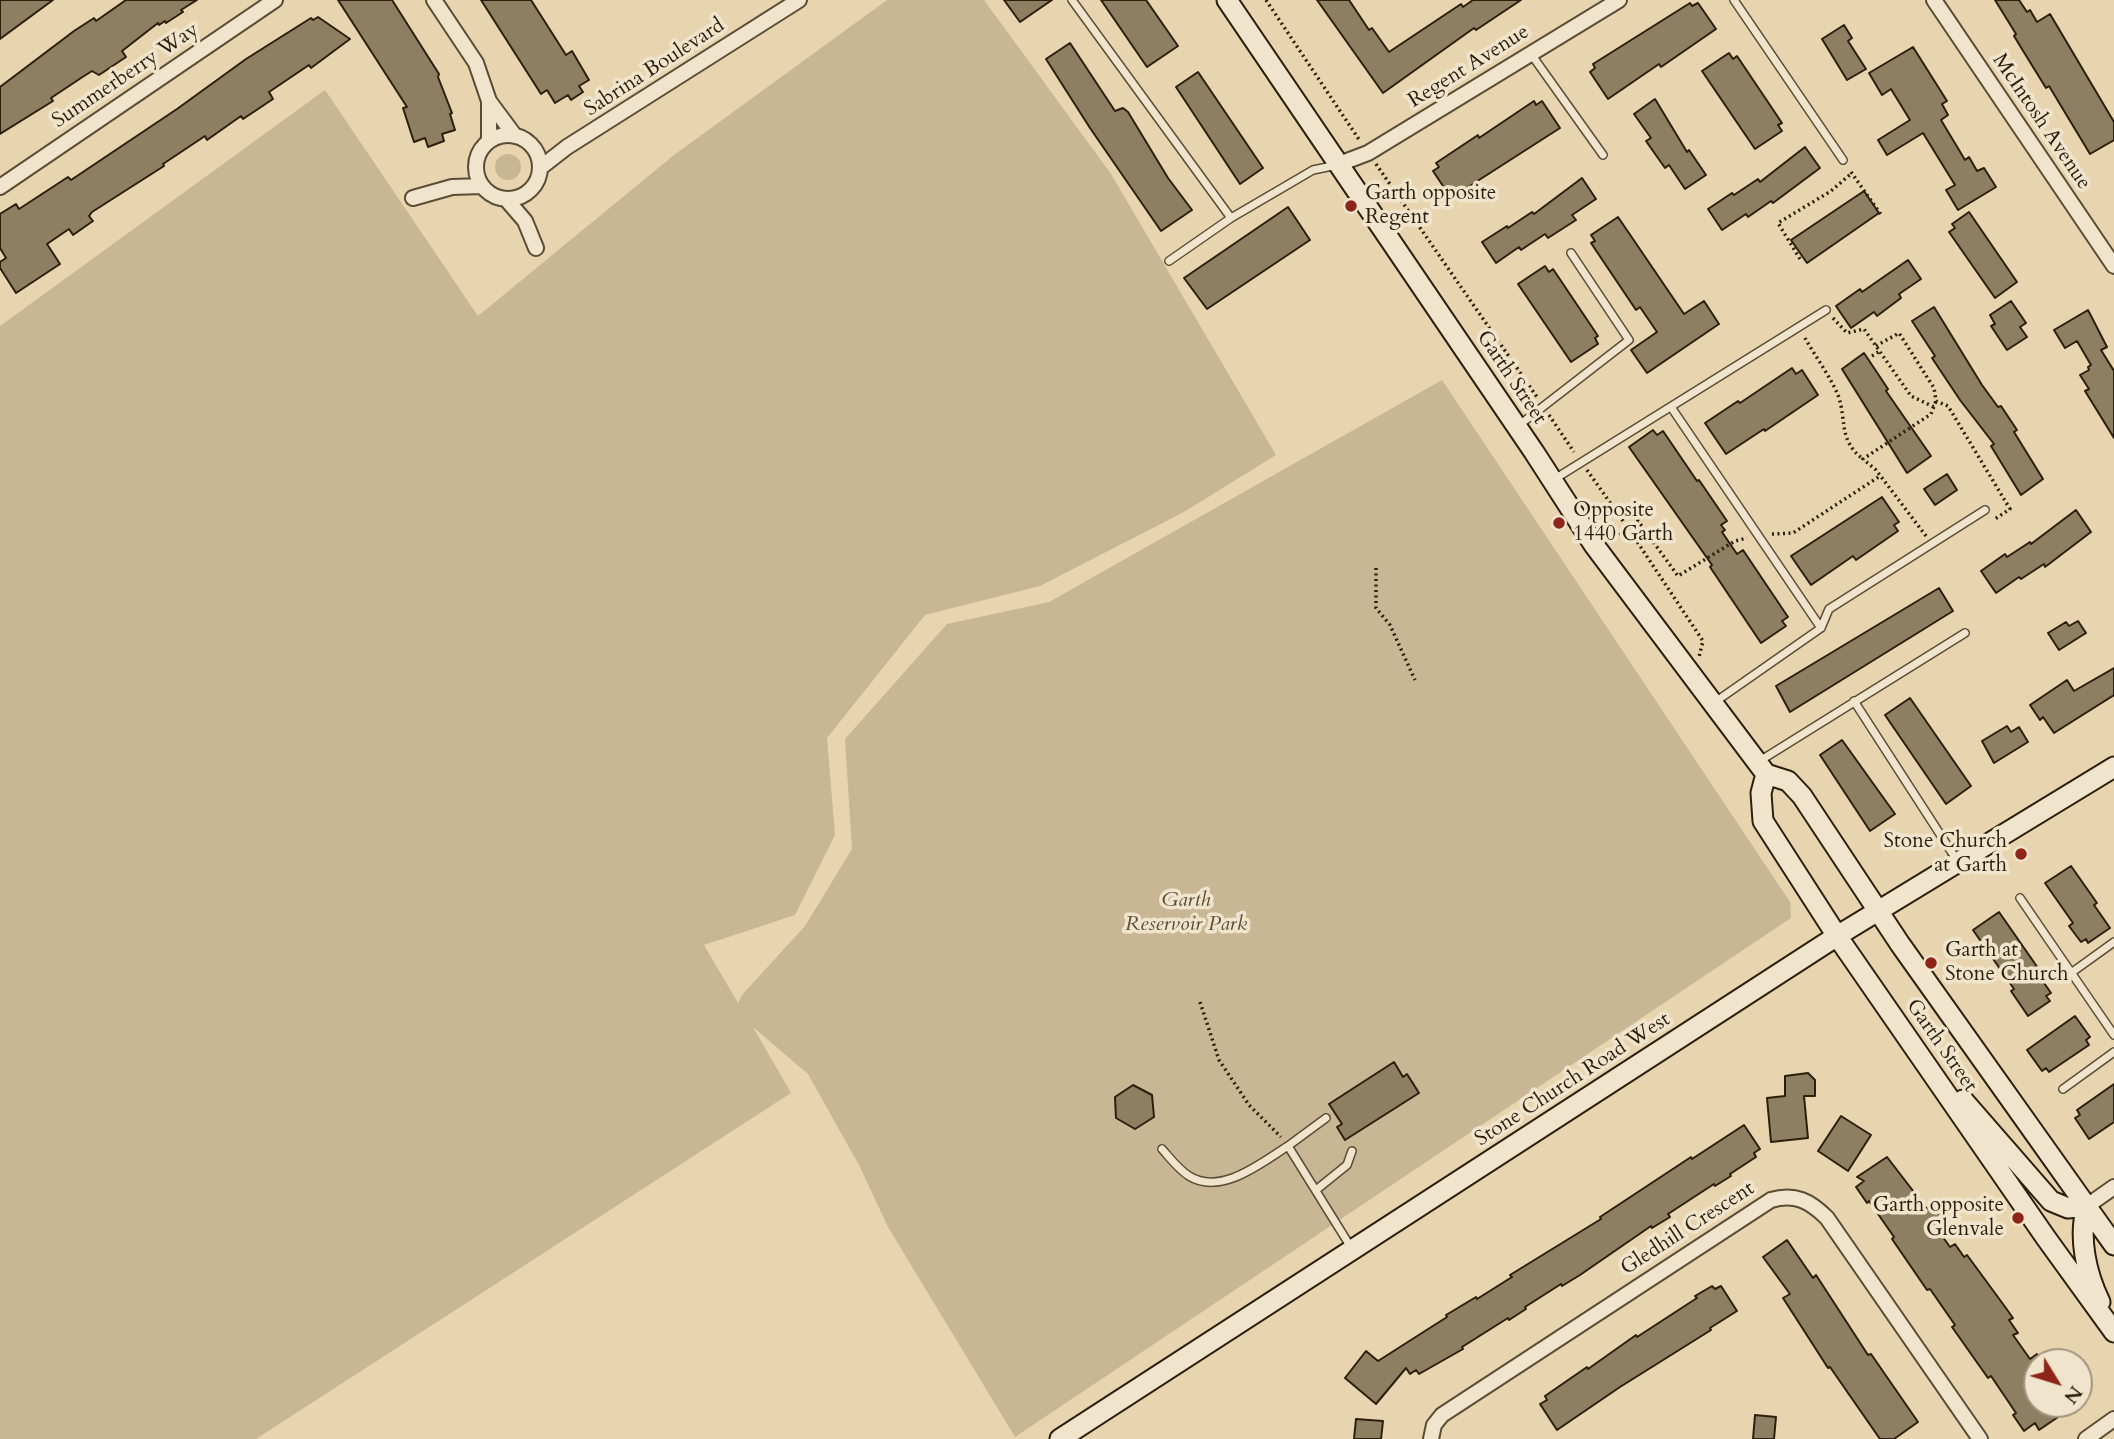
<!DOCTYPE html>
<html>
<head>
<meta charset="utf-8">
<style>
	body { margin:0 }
	#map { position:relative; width:2114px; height:1439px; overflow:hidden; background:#e8d5b0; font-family:Cardo,serif }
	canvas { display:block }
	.north { position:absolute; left:2023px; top:1348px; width:70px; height:70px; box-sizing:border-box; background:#f0e4cc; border:2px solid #a29580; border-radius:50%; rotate:128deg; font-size:19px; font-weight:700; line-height:28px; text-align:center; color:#2c1f0d }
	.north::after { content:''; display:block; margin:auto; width:24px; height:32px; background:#8f2418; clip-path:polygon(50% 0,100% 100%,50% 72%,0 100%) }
</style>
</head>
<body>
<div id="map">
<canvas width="2114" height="1439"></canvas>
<div class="north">N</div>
</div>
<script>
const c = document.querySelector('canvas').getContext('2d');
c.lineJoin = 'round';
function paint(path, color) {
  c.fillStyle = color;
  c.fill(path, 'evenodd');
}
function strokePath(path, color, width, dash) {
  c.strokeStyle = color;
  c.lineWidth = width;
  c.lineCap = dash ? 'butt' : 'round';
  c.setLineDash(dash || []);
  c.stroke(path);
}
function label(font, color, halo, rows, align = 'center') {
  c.font = font + ' Cardo,serif';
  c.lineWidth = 7;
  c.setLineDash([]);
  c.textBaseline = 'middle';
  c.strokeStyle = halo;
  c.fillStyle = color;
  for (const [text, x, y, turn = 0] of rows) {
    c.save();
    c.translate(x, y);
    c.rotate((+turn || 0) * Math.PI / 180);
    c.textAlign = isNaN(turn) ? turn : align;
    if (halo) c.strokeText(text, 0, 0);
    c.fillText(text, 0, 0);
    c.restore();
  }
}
paint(new Path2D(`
	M887 0H984L1111 174 1276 455 1184 512 1040 586 925 615 827 738 835 835 795 915 704 945 738 1003 742 995 805 926 852 849 845 739 947 624 1049 602 1442 380 1790 902 1791 918 1015 1437 888 1227 860 1167 808 1074 753 1027 791 1093 256 1439H0V326L325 90 478 316 674 155Z
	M495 167a13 13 0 1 1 26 0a13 13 0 1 1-26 0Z`), '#c8b694');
const building = new Path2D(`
	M0 0H53L0 39Z
	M126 0H197L181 10 183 12 166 23 165 21 159 25 158 23 122 51 126 57 99 75 92 71 81 78 51 98 53 101 0 134V87L74 31 94 18 96 21Z
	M338 0H392L439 74 438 77 452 113 450 114 455 130 442 134 444 141 428 147 425 138 414 142 403 108 407 107Z
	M481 0H531L566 55 572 51 589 80 579 86 583 92 571 100 568 95 555 103 547 90 541 94Z
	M1004 0H1052L1020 22Z
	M1101 0H1146L1178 46 1147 67Z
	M1317 0H1349L1369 30 1372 28 1389 52 1461 4 1463 7 1473 0H1521L1476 30 1474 28 1383 93Z
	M1995 0H2019L2027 12 2030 10 2037 22 2050 14 2114 122V140L2090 154 2049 86 2046 88 2025 54 2014 36 2016 34Z
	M1690 3 1692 6 1698 3 1716 29 1661 67 1659 64 1608 99 1590 72 1595 68 1593 64Z
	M318 17 350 39 311 68 309 65 269 92 273 99 243 119 241 116 207 140 205 136 163 164 164 166 92 212 89 216 93 221 73 235 69 229 47 244 60 264 16 293 0 268V262L6 258 0 248V214L16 204 19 209 68 177 71 180 177 109 246 59 311 18 313 20Z
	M1844 25 1852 38 1848 41 1866 69 1847 80 1822 39Z
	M1070 43 1115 111 1123 108 1128 112 1168 178 1192 210 1161 231 1090 128 1046 59Z
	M1913 47 1947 101 1942 104 1948 115 1941 120 1965 160 1969 157 1977 171 1984 168 1996 187 1958 210 1946 190 1955 185 1923 133 1887 155 1878 140 1910 120 1891 89 1882 95 1869 73Z
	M1729 53 1733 59 1737 56 1782 123 1778 125 1782 131 1755 149 1702 71Z
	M1198 72 1263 168 1240 184 1176 87Z
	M1655 99 1687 152 1689 150 1706 175 1685 189 1669 165 1665 168 1646 141 1651 138 1634 114Z
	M1534 101 1536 105 1542 101 1560 128 1451 198 1433 171 1439 167 1436 163 1478 135 1479 138Z
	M1805 147 1820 168 1773 203 1771 201 1748 217 1746 214 1722 230 1708 209 1732 193 1734 195 1758 179 1760 182Z
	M1582 178 1596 199 1572 215 1576 220 1548 238 1545 234 1521 250 1519 247 1496 263 1482 242 1507 226 1508 228 1532 212 1534 214Z
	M1864 191 1879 213 1807 263 1791 240Z
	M1288 207 1310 240 1207 309 1184 278Z
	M1969 212 2017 282 1995 298 1949 232 1955 228 1952 224Z
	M1618 217 1684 314 1704 301 1719 324 1647 373 1631 350 1657 332 1640 307 1636 310 1591 243 1595 241 1591 235Z
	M1908 260 1921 279 1899 294 1901 298 1877 316 1874 312 1851 328 1836 306 1860 289 1862 292Z
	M1545 266 1549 272 1553 269 1598 336 1595 338 1598 344 1571 362 1518 284Z
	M2011 301 2026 323 2020 327 2027 337 2007 350 1991 326 1995 324 1990 315Z
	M1934 307 1982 385 1998 407 2001 406 2017 430 2014 432 2043 479 2021 495 1991 446 1994 444 1960 400 1932 358 1935 356 1912 321Z
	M2088 310 2107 347 2101 350 2114 371V438L2085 391 2089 389 2080 375 2089 370 2088 367 2091 365 2077 341 2065 348 2054 330Z
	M1864 353 1888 389 1886 391 1931 456 1907 473 1842 369Z
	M1792 368 1796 374 1802 370 1818 395 1765 431 1764 429 1726 454 1705 423 1738 401 1740 403Z
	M1653 430 1657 435 1663 431 1697 481 1699 480 1727 521 1721 525 1725 530 1722 532 1737 554 1743 550 1788 617 1782 621 1786 626 1761 643 1710 567 1712 565 1629 447Z
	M1947 474 1957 490 1935 505 1924 489Z
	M1882 497 1899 522 1894 525 1898 531 1856 560 1853 556 1811 585 1791 556Z
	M2076 510 2091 532 2045 567 2044 564 2021 579 2019 577 1996 593 1981 571 2005 554 2007 557 2030 542 2031 544Z
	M1939 588 1953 611 1790 712 1776 686Z
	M2078 621 2086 633 2059 650 2048 633 2066 622 2069 626Z
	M2114 668V695L2054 733 2043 717 2040 720 2030 705 2067 680 2074 691Z
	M1910 698 1971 786 1946 804 1885 715Z
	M2007 726 2011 732 2019 727 2028 742 1994 763 1982 741Z
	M1842 740 1895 814 1870 831 1820 755Z
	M2071 866 2097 903 2094 905 2110 928 2088 943 2086 939 2081 942 2069 926 2073 923 2045 883Z
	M1999 912 2038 968 2035 970 2051 993 2046 996 2050 1001 2028 1016 2011 991 2014 989 1973 930Z
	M2075 1016 2090 1037 2086 1040 2089 1045 2049 1072 2046 1068 2042 1071 2027 1050Z
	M1394 1062 1403 1077 1407 1074 1419 1093 1345 1140 1337 1127 1342 1124 1329 1104Z
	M1808 1073 1815 1080V1096H1804L1808 1138 1771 1142 1767 1098 1785 1096V1076Z
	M2114 1084V1122L2089 1139 2075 1118 2080 1115 2077 1110Z
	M1133 1085 1152 1095 1154 1117 1135 1129 1116 1118 1115 1097Z
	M1841 1116 1871 1135 1848 1171 1818 1151Z
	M1744 1125 1760 1149 1754 1153 1756 1157 1730 1174 1731 1176 1715 1186 1714 1184 1668 1214 1670 1217 1652 1228 1651 1226 1580 1275 1562 1286 1561 1284 1525 1307 1526 1309 1509 1320 1508 1318 1462 1347 1463 1349 1419 1374 1416 1370 1410 1374 1406 1368 1376 1404 1345 1378 1366 1351 1378 1361 1447 1317 1446 1315 1476 1297 1477 1299 1512 1277 1510 1275 1601 1219 1600 1217 1691 1157 1692 1159Z
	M1887 1157 1927 1209 1933 1204 1941 1217 1933 1223 1950 1247 1955 1244 1964 1257 1967 1255 2003 1304 2013 1318 2009 1320 2018 1333 2013 1335 2030 1359 2037 1354V1404H2058L2064 1413 2039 1430 2035 1423 2024 1431 2013 1415 2016 1413 1991 1376 1988 1378 1952 1327 1955 1325 1930 1289 1927 1290 1892 1239 1894 1237 1869 1201 1867 1203 1856 1187 1864 1181 1857 1177Z
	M1787 1240 1813 1278 1816 1275 1868 1355 1871 1354 1918 1422 1894 1439H1880L1830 1367 1828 1368 1783 1298 1790 1294 1763 1257Z
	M1712 1286 1715 1289 1721 1286 1737 1311 1710 1328 1711 1330 1620 1387 1557 1430 1540 1404 1547 1400 1545 1396 1587 1367 1588 1369 1636 1335 1637 1337 1697 1298 1695 1296Z
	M1755 1415 1776 1417 1774 1439H1753Z
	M1356 1419 1383 1421 1381 1439H1354Z`);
paint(building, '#8e7e62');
strokePath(building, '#2c1f0d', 2);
const lane = new Path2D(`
	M1072 0 1231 218
	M1734 0 1843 160
	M1531 54 1603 155
	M1169 261 1231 218 1313 170 1337 165
	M1671 407 1821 628
	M1518 426 1629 340 1571 253
	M1553 480 1826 310
	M1854 701 1958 862
	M1715 702 1821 628 1829 609 1985 510
	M1758 762 1965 633
	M2020 898 2114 1035
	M2071 973 2114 942
	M2063 1089 2114 1052
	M1288 1146 1326 1118
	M1162 1149C1170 1158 1178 1169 1189 1176 1221 1196 1261 1163 1288 1146L1352 1249
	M1316 1190 1347 1165 1352 1151`);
const street = new Path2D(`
	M434 0 476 63 489 101V141
	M1934 0 2114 266
	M489 101 515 136
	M476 167a32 32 0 1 1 64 0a32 32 0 1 1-64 0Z
	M1339 164 1368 153 1619 0
	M540 168 567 147 799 0
	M0 187 275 0
	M413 198 452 187 482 186
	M506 199 525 221 536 248
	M2087 1206 2114 1187
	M1431 1439 1434 1425 1442 1415 1771 1200C1795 1193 1810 1201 1827 1218L1980 1439
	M2086 1439 2114 1419`);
const secondary = new Path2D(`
	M1227 0 1534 452 1594 545 1766 774 1788 781 1802 796 1900 944 2114 1245
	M1766 774 1761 793 1763 821 1837 936 2046 1238 2114 1332
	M1963 1100 2051 1201 2068 1208 2087 1206C2078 1237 2086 1273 2100 1302
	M1060 1439 1837 936 2114 767`);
strokePath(lane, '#5b4c36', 10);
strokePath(street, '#5b4c36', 18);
strokePath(secondary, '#2c1f0d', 23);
strokePath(new Path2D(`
	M1266 0 1360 141
	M1376 164 1537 397
	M1851 172 1882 216
	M1800 259 1778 223 1831 191 1852 173
	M1833 318 1847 333 1864 329 1911 396 1934 407
	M1805 338C1815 356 1830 376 1838 395 1847 420 1838 440 1863 459
	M1876 346 1899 333 1934 388 1936 401 1948 406 2010 509 1995 519
	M1872 356 1880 351
	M1549 415 1574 452
	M1587 470 1628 528 1703 641 1699 657
	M1772 534 1793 533 1880 476
	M1926 536 1876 470 1863 459 1931 414 1936 401
	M1609 539 1619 535 1638 521 1678 576 1735 541 1747 538
	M1376 568V608L1390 625 1415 680
	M1200 1002 1219 1060 1249 1105 1281 1137`), '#2c1f0d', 3.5, [2, 3.5]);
strokePath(lane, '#f0e4cc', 7);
strokePath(street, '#f0e4cc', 14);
strokePath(secondary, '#f0e4cc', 19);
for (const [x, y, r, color] of [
	[1351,206,7,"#8f2418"],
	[1559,523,7,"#8f2418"],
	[2021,854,7,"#8f2418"],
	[1931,963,7,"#8f2418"],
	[2018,1218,7,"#8f2418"]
]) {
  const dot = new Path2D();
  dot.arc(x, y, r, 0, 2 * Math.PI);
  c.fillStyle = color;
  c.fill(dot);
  strokePath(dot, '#f0e4cc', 2.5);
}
label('21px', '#2c1f0d', '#f0e4cc', [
	["Regent Avenue",1469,67,-32],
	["Sabrina Boulevard",655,68,-33],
	["Summerberry Way",126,76,-34],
	["McIntosh Avenue",2041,122,56],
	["Garth Street",1511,378,56],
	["Garth Street",1941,1046,55],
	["Stone Church Road West",1573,1080,-33],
	["Gledhill Crescent",1688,1229,-33]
]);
label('21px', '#2c1f0d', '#f0e4cc', [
	["Garth opposite",1365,194],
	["Regent",1365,218],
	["Opposite",1573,511],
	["1440 Garth",1573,535],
	["Stone Church",2007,842,"right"],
	["at Garth",2007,866,"right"],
	["Garth at",1945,951],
	["Stone Church",1945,975],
	["Garth opposite",2004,1206,"right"],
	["Glenvale",2004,1230,"right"]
], 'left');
label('italic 21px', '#5b4c36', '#f0e4cc', [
	["Garth",1186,901],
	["Reservoir Park",1186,925]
]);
</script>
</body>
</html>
